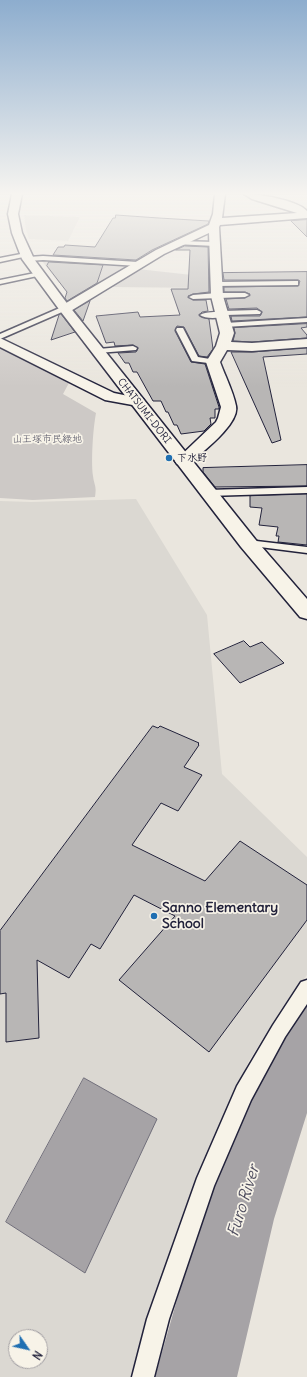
<!DOCTYPE html>
<html>
<head>
<meta charset="utf-8">
<style>
	body { margin:0 }
	#map { position:relative; width:307px; height:1377px; overflow:hidden; background:#eae6de; font-family:Delius,sans-serif }
	canvas { display:block }
	.north { position:absolute; left:8px; top:1329px; width:40px; height:40px; box-sizing:border-box; background:#f7f3e8; border:1px solid #a29fa3; border-radius:50%; rotate:124deg; font-size:11px; font-weight:700; line-height:16px; text-align:center; color:#22223b }
	.north::after { content:''; display:block; margin:auto; width:14px; height:18px; background:#1f6fb2; clip-path:polygon(50% 0,100% 100%,50% 72%,0 100%) }
</style>
</head>
<body>
<div id="map">
<canvas width="307" height="1377"></canvas>
<div class="north">N</div>
</div>
<script>
const c = document.querySelector('canvas').getContext('2d');
c.lineJoin = 'round';
function paint(path, color) {
  c.fillStyle = color;
  c.fill(path, 'evenodd');
}
function strokePath(path, color, width, dash) {
  c.strokeStyle = color;
  c.lineWidth = width;
  c.lineCap = dash ? 'butt' : 'round';
  c.setLineDash(dash || []);
  c.stroke(path);
}
function label(font, color, halo, rows, align = 'center') {
  c.font = font + ' Delius,"Klee One",sans-serif';
  c.lineWidth = 3.5;
  c.setLineDash([]);
  c.textBaseline = 'middle';
  c.strokeStyle = halo;
  c.fillStyle = color;
  for (const [text, x, y, turn = 0] of rows) {
    c.save();
    c.translate(x, y);
    c.rotate((+turn || 0) * Math.PI / 180);
    c.textAlign = isNaN(turn) ? turn : align;
    if (halo) c.strokeText(text, 0, 0);
    c.fillText(text, 0, 0);
    c.restore();
  }
}
paint(new Path2D(`
	M24 215 80 217 68 241 29 239 26 230Z
	M136 499 207 615 222 774 307 857V975L282 1008 249 1061 218 1129 179 1227 130 1377H0V501L31 502ZM16 1337H40V1361H16Z`), '#dbd8d2');
paint(new Path2D(`
	M45 260 129 265 130 267 102 285 59 283 42 261Z
	M138 269 210 277V288L110 287Z
	M0 346 70 381 63 394 96 413C93 429 91 460 93 476 94 485 97 486 95 497L33 500 0 498Z`), '#cdc9c6');
const water = new Path2D(`
	M84 1078 157 1119 85 1273 6 1222Z`);
paint(water, '#a6a3a6');
strokePath(water, '#716f7b', 1);
paint(new Path2D(`
	M307 997V1113L274 1219 237 1377H155L200 1219 246 1090 284 1006Z`), '#a6a3a6');
const building = new Path2D(`
	M116 215 159 218 209 221 208 224 152 250 136 260 53 255 58 247H64L65 245 95 247 113 218H115Z
	M307 220V237L291 221Z
	M185 246 208 247 209 292 193 294 188 296 193 300H206L208 311 202 312 199 315 209 319 213 349 207 357 199 356 184 327 177 326 175 331 191 362 205 364 219 407V409H215V418H210L211 424 204 431 181 434 177 425H174L168 412H166L161 401H153L137 372H133L129 363H125L118 353 136 352 138 348 133 345 115 346 114 342 106 343 96 316 138 312 140 317 180 315 171 289H188L190 250H176Z
	M49 262 103 265 97 283 67 301 65 298 67 292 47 266Z
	M307 272V317L232 321 231 316H260L262 312 257 308 229 309 226 299 245 298 250 294 245 292H224V287L298 286 300 281 298 280H224L223 273Z
	M90 301 83 321 74 310Z
	M61 314 75 332 51 340 59 315Z
	M307 324V327L301 328 307 335V338L252 342 233 341 235 333 234 328Z
	M307 348V354L263 357 281 440 272 443 231 352H252Z
	M307 465V486L215 487 203 472V468Z
	M307 494V545L278 542 279 536H276L278 527 259 525 262 508 250 507V496Z
	M244 641 250 647 262 642 284 663 240 683 214 654Z
	M153 726 158 728 160 726 199 743 198 744 199 745 184 767 202 775 178 811 161 803 132 845 205 881 240 841 307 885V920L209 1052 119 980 175 916 134 895 100 949 91 944 69 978 37 960 39 1038 6 1042V993L0 994V931Z`);
paint(building, '#b8b6b5');
strokePath(building, '#22223b', 1);
const service = new Path2D(`
	M177 241 215 242 218 244 215 246 175 244 174 243Z
	M26 253 28 254V256L0 262V258Z
	M43 256 138 262 141 264 138 266 43 260 28 261 25 259 28 257Z
	M40 272 42 273V275L0 284V280Z
	M295 281H298V285L216 286 212 284 216 282Z
	M217 293H245L249 295 245 297 193 299 189 297 193 295Z
	M62 307H65L69 309 0 339V334Z
	M257 310 261 312 260 314 226 315C220 319 205 319 200 315 206 311 216 313 222 311Z
	M307 318V322L225 327 221 325 225 323Z
	M177 328H183L198 357 216 360 217 362 216 364 192 361 176 330Z
	M133 346 137 348 136 350 98 353 94 351 98 349Z
	M307 487V493L208 496 203 493 208 490Z
	M248 540 307 547V553L244 545 243 543 244 541Z
	M307 980V1004L285 1037 251 1100 214 1186 169 1319 154 1377H132L147 1319 197 1178 237 1086 273 1025 301 982Z`);
const minor = new Path2D(`
	M215 194H225L222 218 297 213 252 199 244 194C259 194 297 200 307 211V218L220 225 219 227 223 296 234 333 231 342 252 343 307 339V347L252 351 227 350 220 362C225 376 233 391 236 406 240 424 201 453 189 464L183 466 177 464 175 461 216 422 218 418 221 407 206 362 216 346 220 333 211 296 209 233 164 254 69 312H61L59 309 61 306 156 250 209 225 213 214Z
	M0 338 114 393 143 399 145 402 143 405 138 406 105 400 0 347Z`);
const primary = new Path2D(`
	M12 194H22L18 214 22 233 34 259 69 306 255 539 307 599V619L300 617 241 547 61 312 22 259 12 233 8 214Z`);
strokePath(service, '#22223b', 3);
strokePath(minor, '#22223b', 3);
strokePath(primary, '#22223b', 3);
paint(service, '#f7f3e8');
paint(minor, '#f7f3e8');
paint(primary, '#f7f3e8');
const sky = c.createLinearGradient(0, 0, 0, 387);
sky.addColorStop(0, '#8dadce');
sky.addColorStop(0.5, '#f6f4f0');
sky.addColorStop(1, '#f6f4f000');
c.fillStyle = sky;
c.fillRect(0, 0, 307, 387);
for (const [x, y, r, color] of [
	[169,458,4,"#1f6fb2"],
	[154,916,4,"#1f6fb2"]
]) {
  const dot = new Path2D();
  dot.arc(x, y, r, 0, 2 * Math.PI);
  c.fillStyle = color;
  c.fill(dot);
  strokePath(dot, '#f7f3e8', 1.5);
}
label('10px', '#22223b', '#f7f3e8', [
	["CHATSUMI-DORI",144,411,52]
]);
label('10px', '#555465', '#f7f3e8', [
	["山王塚市民緑地",47,439]
]);
label('bold 10px', '#22223b', '#f7f3e8', [
	["下水野",177,458]
], 'left');
label('bold 14px', '#22223b', '#f7f3e8', [
	["Sanno Elementary",162,908],
	["School",162,924]
], 'left');
label('italic 16px', '#504f60', '#f7f3e8', [
	["Furo River",244,1201,-73]
]);
</script>
</body>
</html>
